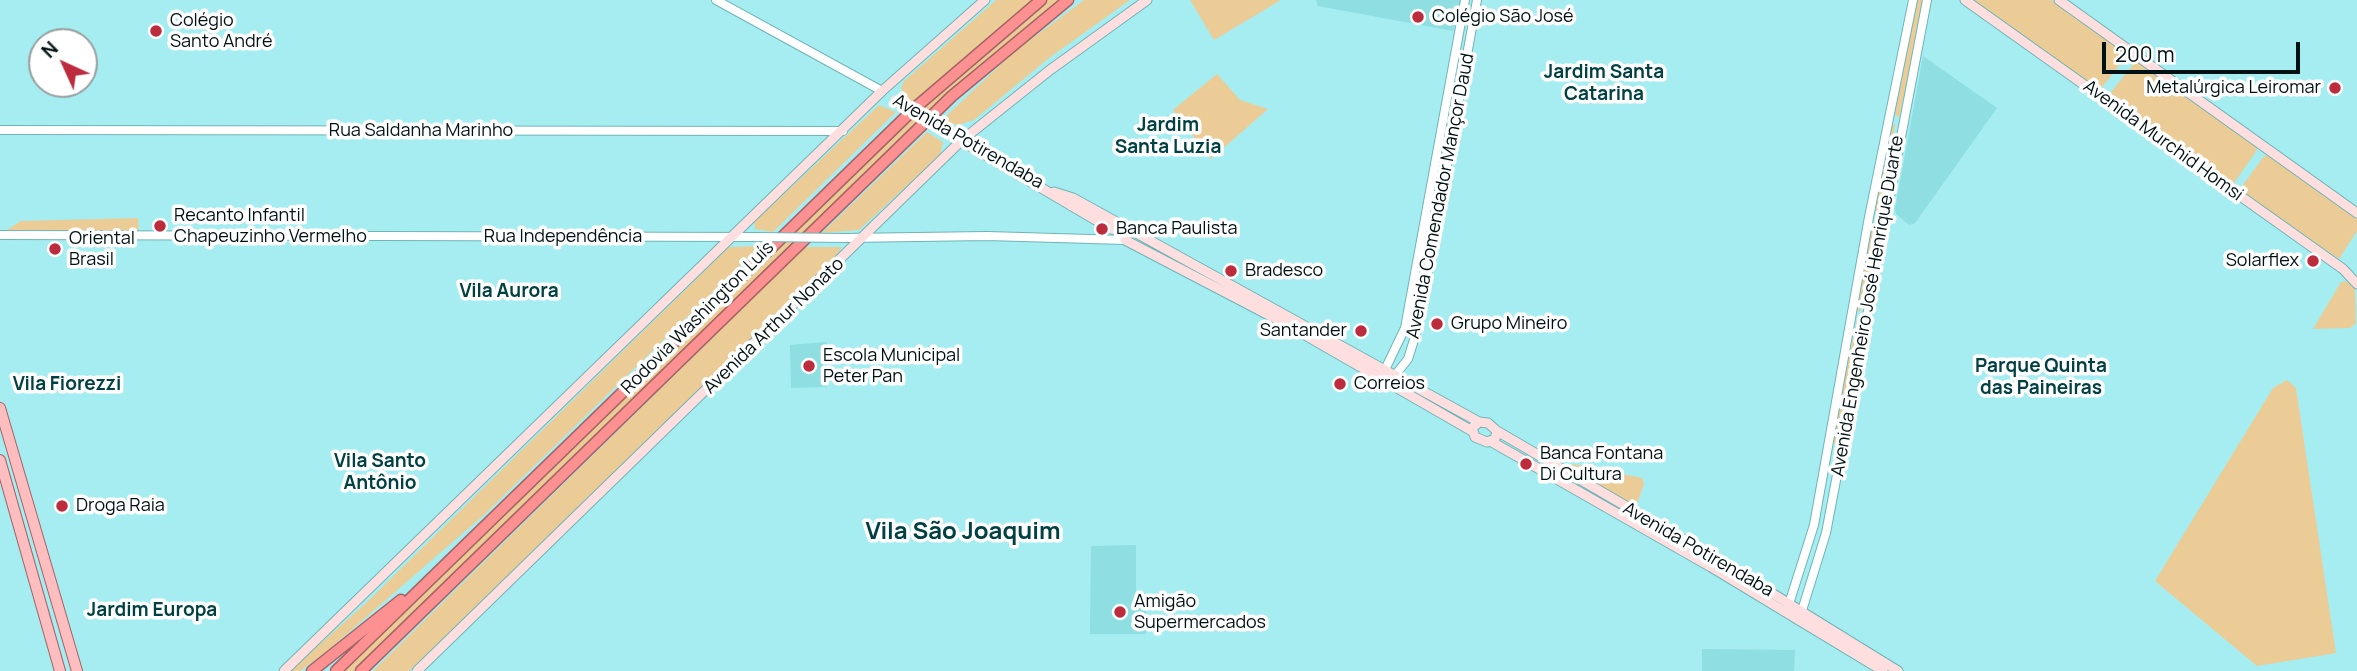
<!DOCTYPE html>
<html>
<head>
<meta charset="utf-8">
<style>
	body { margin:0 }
	#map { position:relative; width:2357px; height:671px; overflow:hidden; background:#a5edf1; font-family:Manrope,sans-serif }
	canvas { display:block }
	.north { position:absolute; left:28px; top:28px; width:70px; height:70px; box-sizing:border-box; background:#fff; border:2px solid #99a0a1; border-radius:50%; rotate:315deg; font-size:19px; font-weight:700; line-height:28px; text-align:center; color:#001113 }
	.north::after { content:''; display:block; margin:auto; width:24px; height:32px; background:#bd2c3d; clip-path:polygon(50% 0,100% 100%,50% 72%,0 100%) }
	.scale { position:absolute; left:2102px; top:42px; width:198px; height:32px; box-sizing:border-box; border:4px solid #001113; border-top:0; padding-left:9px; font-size:21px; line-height:24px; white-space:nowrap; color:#001113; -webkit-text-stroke:5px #fff; paint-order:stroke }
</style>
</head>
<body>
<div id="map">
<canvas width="2357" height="671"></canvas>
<div class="north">N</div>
<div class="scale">200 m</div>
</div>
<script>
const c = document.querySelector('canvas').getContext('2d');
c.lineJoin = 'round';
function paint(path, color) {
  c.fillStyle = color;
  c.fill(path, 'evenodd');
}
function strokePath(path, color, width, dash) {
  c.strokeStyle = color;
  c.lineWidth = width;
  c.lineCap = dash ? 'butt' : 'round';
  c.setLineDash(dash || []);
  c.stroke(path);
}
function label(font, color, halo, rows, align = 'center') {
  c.font = font + ' Manrope,sans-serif';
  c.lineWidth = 7;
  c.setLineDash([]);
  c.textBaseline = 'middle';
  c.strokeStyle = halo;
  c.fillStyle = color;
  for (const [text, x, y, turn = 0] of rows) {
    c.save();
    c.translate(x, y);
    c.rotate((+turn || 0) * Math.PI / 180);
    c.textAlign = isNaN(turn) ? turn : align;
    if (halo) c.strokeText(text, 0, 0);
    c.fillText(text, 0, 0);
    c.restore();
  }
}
paint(new Path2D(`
	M1316 0H1462L1453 31 1318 6Z
	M1923 56 1997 108 1915 223 1909 225 1896 214 1895 209Z
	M827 342V387L791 388 790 345Z
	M1136 545V592L1146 593V634H1090L1091 546Z
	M1702 649 1795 650 1794 671H1702Z`), '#8edee2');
paint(new Path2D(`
	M996 0H1033L913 103 906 99 901 88 904 81Z
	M1046 0H1062L959 84 759 276 386 642 354 671H341L926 102Z
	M1084 0H1130L1049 58 974 120 957 125 942 120 1014 52Z
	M1190 0H1281L1214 40Z
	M1917 0H1924L1899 118 1895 114Z
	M1973 0H2051L2125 52 2126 57 2100 90Z
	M2136 61 2255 146 2257 150 2234 183H2228L2111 100 2108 96Z
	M1217 74 1240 100 1268 109 1211 159 1173 110Z
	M879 105 896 112 773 232 755 229 754 222Z
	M1895 124 1882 210 1878 213 1875 210 1890 126Z
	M927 132 943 142 940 155 859 230 822 233Z
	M2269 155 2357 219V231L2339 259 2242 194 2240 189 2264 156Z
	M138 218 139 234 2 233 21 221Z
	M1877 223 1880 225 1860 312 1856 309 1857 302 1872 226Z
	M760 246 485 514 326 652 300 671H290L368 601 729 247Z
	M805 247H842L832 261 409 671H373Z
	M2346 281 2355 289 2356 323 2350 328 2313 329 2341 282Z
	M1857 320 1861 323 1837 445 1831 442Z
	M2287 380 2296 388 2336 653 2257 666 2155 581 2273 388Z
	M1573 464 1642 478 1644 484 1636 507 1633 509 1569 471Z`), '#eccc96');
const tertiary = new Path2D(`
	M716 0 882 91
	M0 130 843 131
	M0 235 758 237
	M846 238 987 236 1125 240
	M1392 379 1408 359 1417 330 1477 0
	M1380 380 1405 328 1465 0
	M1788 607 1814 525 1869 217 1913 0
	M1800 617 1826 533 1927 0`);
const secondary = new Path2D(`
	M1965 0 2343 269 2357 284
	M2059 0 2357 213
	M943 130 1111 229 1130 232
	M1054 192 1073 198 1479 422 1488 423 1497 431 1495 439 1487 442 1475 437 1472 428 1479 422
	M1125 240 1286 324 1472 431
	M1497 431 1715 558 1898 671
	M1492 442 1711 567 1883 671
	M284 671 882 91 985 0
	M417 671 961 141 1050 70 1147 0`);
const primary = new Path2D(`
	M0 408 77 671
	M0 460 60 671`);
const motorway = new Path2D(`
	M312 671 401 600
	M336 671 916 107 1041 0
	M361 671 952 96 1068 0`);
strokePath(tertiary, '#6eb5b8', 10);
strokePath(secondary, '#6eb5b8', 11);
strokePath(primary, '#a46466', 12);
strokePath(motorway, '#a46466', 13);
strokePath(tertiary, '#fff', 8);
strokePath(secondary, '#fedede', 9);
strokePath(primary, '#febdbe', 10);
strokePath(motorway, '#fd9192', 10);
const tertiaryBridge = new Path2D(`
	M758 237 846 238`);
const secondaryBridge = new Path2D(`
	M895 100 943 130`);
strokePath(tertiaryBridge, '#6eb5b8', 10, []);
strokePath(secondaryBridge, '#6eb5b8', 11, []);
strokePath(tertiaryBridge, '#fff', 8);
strokePath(secondaryBridge, '#fedede', 9);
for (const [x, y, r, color] of [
	[1418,17,7,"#bd2c3d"],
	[156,31,7,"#bd2c3d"],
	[2335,88,7,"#bd2c3d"],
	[160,226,7,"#bd2c3d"],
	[1102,229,7,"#bd2c3d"],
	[55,249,7,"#bd2c3d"],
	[2313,261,7,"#bd2c3d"],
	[1231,271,7,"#bd2c3d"],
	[1437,324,7,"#bd2c3d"],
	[1361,331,7,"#bd2c3d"],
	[809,366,7,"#bd2c3d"],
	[1340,384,7,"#bd2c3d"],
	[1526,464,7,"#bd2c3d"],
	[62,506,7,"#bd2c3d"],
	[1120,612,7,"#bd2c3d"]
]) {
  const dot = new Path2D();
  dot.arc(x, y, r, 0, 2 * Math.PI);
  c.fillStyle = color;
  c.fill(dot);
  strokePath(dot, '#fff', 2.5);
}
label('18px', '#001113', '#fff', [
	["Colégio São José",1432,17],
	["Colégio",170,21],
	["Santo André",170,42],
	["Metalúrgica Leiromar",2321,88,"right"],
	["Recanto Infantil",174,216],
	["Chapeuzinho Vermelho",174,237],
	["Banca Paulista",1116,229],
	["Oriental",69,239],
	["Brasil",69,260],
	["Solarflex",2299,261,"right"],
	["Bradesco",1245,271],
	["Grupo Mineiro",1451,324],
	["Santander",1347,331,"right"],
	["Escola Municipal",823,356],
	["Peter Pan",823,377],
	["Correios",1354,384],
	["Banca Fontana",1540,454],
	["Di Cultura",1540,475],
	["Droga Raia",76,506],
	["Amigão",1134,602],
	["Supermercados",1134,623]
], 'left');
label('18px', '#001113', '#fff', [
	["Rua Saldanha Marinho",421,131],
	["Avenida Murchid Homsi",2163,141,36],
	["Avenida Potirendaba",968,142,30],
	["Avenida Comendador Mançor Daud",1441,196,-79],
	["Rua Independência",563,237],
	["Avenida Engenheiro José Henrique Duarte",1868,306,-80],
	["Rodovia Washington Luís",698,318,-45],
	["Avenida Arthur Nonato",774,326,-44],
	["Avenida Potirendaba",1698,550,30]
]);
label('bold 19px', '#014043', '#fff', [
	["Jardim Santa",1604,73],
	["Catarina",1604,95],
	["Jardim",1168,126],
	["Santa Luzia",1168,148],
	["Vila Aurora",509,292],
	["Parque Quinta",2041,367],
	["das Paineiras",2041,389],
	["Vila Fiorezzi",67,385],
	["Vila Santo",380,462],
	["Antônio",380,484],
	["Jardim Europa",152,611]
]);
label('bold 24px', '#014043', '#fff', [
	["Vila São Joaquim",963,532]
]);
</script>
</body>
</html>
